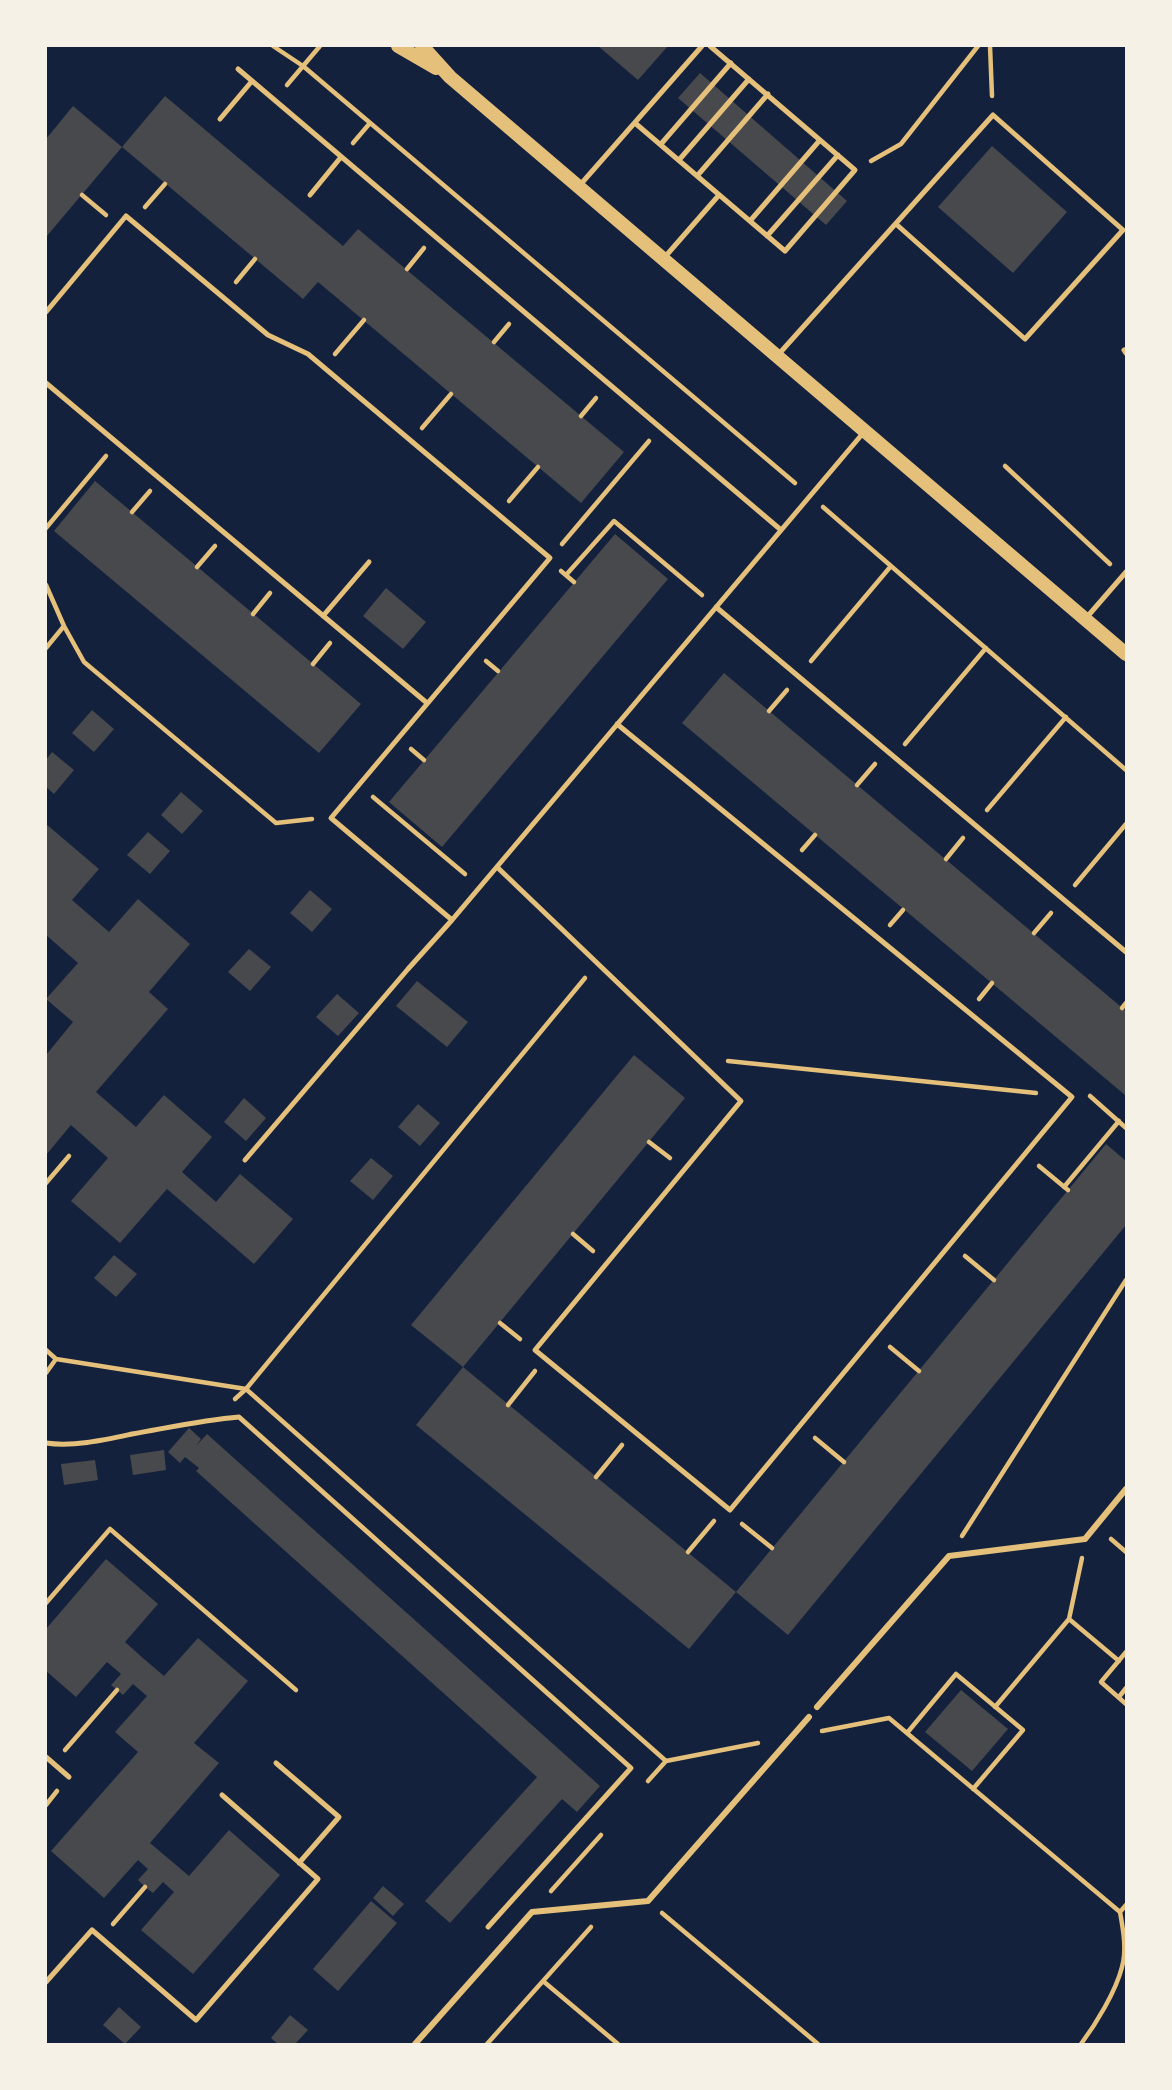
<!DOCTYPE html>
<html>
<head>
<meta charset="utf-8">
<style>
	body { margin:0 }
	#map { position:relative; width:1172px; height:2090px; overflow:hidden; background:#14213d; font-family:"DejaVu Sans",sans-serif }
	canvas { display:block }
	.frame { position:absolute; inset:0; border:47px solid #f6f1e7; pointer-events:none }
</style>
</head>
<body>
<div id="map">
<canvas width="1172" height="2090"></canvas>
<div class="frame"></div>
</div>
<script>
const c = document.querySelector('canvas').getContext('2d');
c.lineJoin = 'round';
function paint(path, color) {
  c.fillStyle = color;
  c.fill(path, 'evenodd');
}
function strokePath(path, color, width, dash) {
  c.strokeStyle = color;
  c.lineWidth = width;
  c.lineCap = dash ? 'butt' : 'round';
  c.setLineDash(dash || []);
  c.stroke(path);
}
paint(new Path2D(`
	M598 46H668L638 80Z
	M700 73 847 201 826 225 678 98Z
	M165 96 343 246 358 229 624 452 581 503 318 282 303 299 122 147Z
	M73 106 122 147 46 237V139Z
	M992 146 1067 212 1013 273 938 207Z
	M95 481 361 704 319 753 54 531Z
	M615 534 668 579 442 847 389 802Z
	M386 588 426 622 403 649 363 616Z
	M724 673 1126 1011V1093L1125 1095 682 723Z
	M92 710 114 729 94 752 72 733Z
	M52 752 74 770 54 794 46 787V760Z
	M181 792 203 811 182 834 161 815Z
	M46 824 99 869 72 900 109 932 138 899 190 944 149 992 168 1009 96 1092 136 1127 164 1095 212 1137 182 1172 216 1202 240 1174 293 1219 254 1264 167 1189 120 1243 71 1201 108 1158 71 1125 46 1155V1055L73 1022 46 999 78 963 46 935Z
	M148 832 170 851 150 874 127 855Z
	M310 890 332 909 312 932 290 913Z
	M249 949 271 967 250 991 228 972Z
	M417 981 468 1022 447 1047 396 1006Z
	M337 994 359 1013 338 1036 316 1017Z
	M634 1055 685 1098 463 1367 411 1325Z
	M244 1098 266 1118 246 1141 224 1122Z
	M418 1104 440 1123 420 1146 398 1127Z
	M1106 1144 1126 1161V1225L788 1635 736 1592 689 1649 416 1425 463 1367 736 1592Z
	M371 1158 393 1176 373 1200 350 1181Z
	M114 1255 137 1274 116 1297 94 1278Z
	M189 1428 201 1439 196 1446 207 1434 600 1786 577 1812 562 1799 450 1923 425 1901 537 1777 196 1471 199 1468 185 1457 180 1463 168 1452Z
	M164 1450 166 1470 133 1475 130 1455Z
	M95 1460 98 1480 64 1485 61 1464Z
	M106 1559 158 1604 125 1642 144 1659 164 1676 198 1638 248 1681 194 1743 219 1763 150 1843 189 1876 229 1830 280 1875 193 1974 141 1930 174 1892 163 1882 153 1893 145 1887 138 1880 148 1869 138 1860 104 1898 51 1851 138 1752 115 1732 147 1696 133 1684 123 1695 111 1685 121 1674 107 1662 76 1697 46 1671V1629Z
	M961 1690 1008 1729 972 1771 925 1732Z
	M383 1886 404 1904 393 1916 373 1898Z
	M371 1901 397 1923 338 1991 313 1969Z
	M119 2007 141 2027 125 2044 103 2025Z
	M290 2015 308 2030 295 2044H278L271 2038Z`), '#48494c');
strokePath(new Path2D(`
	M273 46 303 66 795 483
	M990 46 992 96
	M287 85 320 46
	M353 143 370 123
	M871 161 901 144 978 46
	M82 195 106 215
	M145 207 165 184
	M407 269 424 248
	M236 282 255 259
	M494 342 509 324
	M335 354 364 320
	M581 416 596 398
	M422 428 451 394
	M1005 466 1110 564
	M509 501 538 467
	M823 507 1126 770
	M132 512 150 491
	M46 528 106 456
	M562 544 649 441
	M197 567 215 546
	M561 571 574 582
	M566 575 614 521 702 595
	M46 585 64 626 84 662 276 823 312 819
	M253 614 270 593
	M46 648 64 626
	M486 661 498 671
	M811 661 891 566
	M313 664 330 643
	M769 711 787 690
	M905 744 986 648
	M411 749 424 760
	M857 785 875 764
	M373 797 465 874
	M987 810 1066 717
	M802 850 815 835
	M946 859 963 838
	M1075 885 1126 824
	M890 925 903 910
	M1034 933 1051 913
	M979 999 992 983
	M1122 1008 1126 1003
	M728 1061 1036 1093
	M1090 1096 1126 1128
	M649 1142 670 1158
	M1039 1166 1068 1190
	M46 1183 69 1156
	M1064 1187 1119 1121
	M573 1234 593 1251
	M965 1256 994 1280
	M500 1323 520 1339
	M890 1347 919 1371
	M46 1350 56 1359 246 1389 666 1761
	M46 1373 56 1359
	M235 1399 246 1389 585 978
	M508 1405 535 1371
	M815 1438 844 1462
	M596 1477 622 1445
	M742 1524 772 1548
	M962 1536 1126 1280
	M1111 1539 1126 1552
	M688 1552 714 1521
	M46 1603 110 1529 296 1690
	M1069 1619 1119 1661
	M1126 1652 1101 1682 1126 1704
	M1119 1697 1126 1688
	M995 1707 1069 1619 1082 1558
	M822 1731 889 1718 1120 1912C1123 1929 1127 1949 1122 1967 1116 1991 1096 2024 1081 2044
	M907 1733 956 1674 1023 1730 973 1789
	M65 1750 117 1690
	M648 1781 666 1761 758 1743
	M46 1805 57 1791
	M551 1891 601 1835
	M1120 1912 1126 1905
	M662 1913 818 2044
	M113 1924 145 1887
	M543 1981 618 2044
	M487 2044 591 1927`), '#e5c07b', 4.5);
strokePath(new Path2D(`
	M238 69 781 530
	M220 119 252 81
	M635 123 785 251 855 170 710 46
	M661 144 731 63
	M679 160 749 79
	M697 176 768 94
	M580 185 702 46
	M310 195 341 157
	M750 221 820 140
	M767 236 838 155
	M664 258 719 195
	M46 312 126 216 268 335 308 354 550 558 331 818 452 920
	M1124 350 1126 353
	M778 355 993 115 1123 230 1025 339 896 224
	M46 383 427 703
	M716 607 1126 952
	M323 616 369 562
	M1087 617 1126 572
	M497 867 741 1101 535 1350 730 1510 1072 1097 617 724
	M245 1160 408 969 452 920 864 432
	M46 1443C73 1447 104 1440 132 1434 167 1428 203 1420 239 1417L631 1768 488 1927
	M46 1757 69 1777
	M276 1763 339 1817 299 1863
	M46 1982 92 1930 196 2020 318 1879 222 1795`), '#e5c07b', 5);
strokePath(new Path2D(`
	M817 1707 949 1556 1085 1539 1126 1489
	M415 2044 532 1912 648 1901 809 1717`), '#e5c07b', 6);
strokePath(new Path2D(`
	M398 46 436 68
	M422 46 450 77 1126 654`), '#e5c07b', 14);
</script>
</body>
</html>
